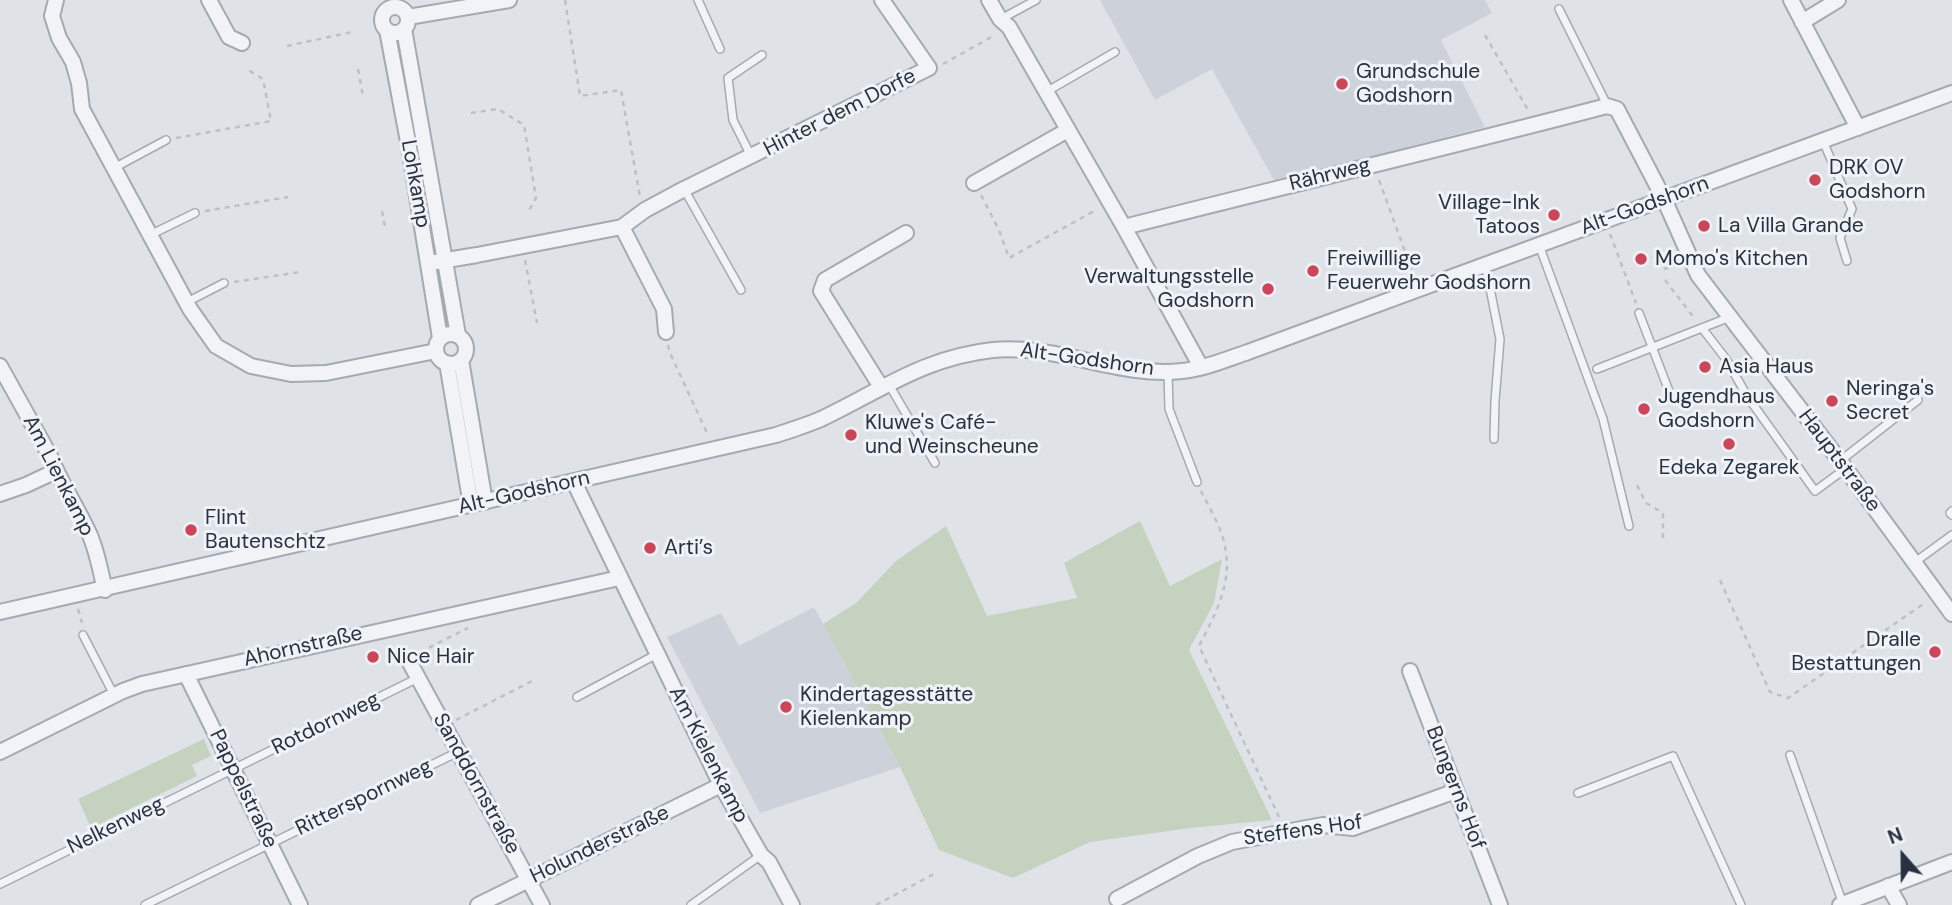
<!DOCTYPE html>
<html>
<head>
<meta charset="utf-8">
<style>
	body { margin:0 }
	#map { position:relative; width:1952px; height:905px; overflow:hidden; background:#dfe3e8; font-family:"DM Sans",sans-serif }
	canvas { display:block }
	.north { position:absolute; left:1868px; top:821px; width:70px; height:70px; -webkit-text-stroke:5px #eff2f6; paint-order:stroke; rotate:339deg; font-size:19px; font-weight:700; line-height:28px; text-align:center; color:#28313f }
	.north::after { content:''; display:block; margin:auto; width:24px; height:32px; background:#28313f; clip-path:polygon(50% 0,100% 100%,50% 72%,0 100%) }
</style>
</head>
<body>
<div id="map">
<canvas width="1952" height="905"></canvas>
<div class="north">N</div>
</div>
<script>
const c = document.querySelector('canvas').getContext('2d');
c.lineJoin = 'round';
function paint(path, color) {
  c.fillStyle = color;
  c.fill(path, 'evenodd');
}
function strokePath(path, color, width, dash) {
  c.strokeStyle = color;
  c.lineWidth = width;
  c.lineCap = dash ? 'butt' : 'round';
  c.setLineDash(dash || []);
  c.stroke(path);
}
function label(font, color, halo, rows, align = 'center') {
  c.font = font + ' "DM Sans",sans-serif';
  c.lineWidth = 6;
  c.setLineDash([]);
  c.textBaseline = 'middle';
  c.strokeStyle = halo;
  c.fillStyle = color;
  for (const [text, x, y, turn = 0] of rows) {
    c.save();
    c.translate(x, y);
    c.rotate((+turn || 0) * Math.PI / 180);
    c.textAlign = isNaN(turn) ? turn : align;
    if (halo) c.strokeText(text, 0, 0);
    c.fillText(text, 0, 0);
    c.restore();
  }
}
paint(new Path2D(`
	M1100 0H1485L1492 13 1441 40 1485 127 1275 182 1212 69 1155 100Z
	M814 607 900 767 760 813 667 637 721 613 739 646Z`), '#cdd2da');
paint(new Path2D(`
	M1140 521 1170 586 1222 559 1214 603 1189 650 1272 820 1190 828 1090 842 1013 878 939 850 900 767 823 624 856 603 896 561 946 526 987 616 1077 598 1064 563Z
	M204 739 211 756 192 765 197 776 91 828 78 799Z`), '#c5d2c0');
const service = new Path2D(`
	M698 0 720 49
	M1559 9 1607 105
	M1001 19 1036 0
	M1046 92 1115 52
	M1823 141 1852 209 1840 238 1847 261
	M751 156 733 120 728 78 762 55
	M114 168 166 140
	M684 189 741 290
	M150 235 195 213
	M1539 245 1603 419 1629 526
	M1484 265 1487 273 1500 339 1495 401 1494 439
	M187 302 224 283
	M1639 313 1669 391
	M1702 328 1726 359 1747 396 1815 491 1845 469
	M1597 369 1730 317
	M1168 372 1169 409 1197 482
	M888 383 935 463
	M1840 461 1918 400
	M1952 511 1950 513 1952 515
	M1915 562 1952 535
	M83 635 114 695
	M577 697 657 654
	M1790 755 1843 904
	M1578 793 1673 756 1741 905
	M0 884 418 678
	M145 905 458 752
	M691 905 761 855`);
const minor = new Path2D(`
	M56 0 52 16 59 38 73 62 79 83 82 109 190 309 216 346 251 366 291 374 326 373 436 351
	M209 0 229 37 242 43
	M989 0 1000 19 1009 27 1124 227 1201 367
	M1791 0 1858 128
	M382 20a13 13 0 1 1 26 0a13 13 0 1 1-26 0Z
	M408 17 509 0
	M1802 22 1838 0
	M404 29 458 335
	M387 30 409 147 440 338
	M974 183 1068 130
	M622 227 664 309 666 332
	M1124 227C1285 186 1446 148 1607 106L1617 109 1664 199 1698 275 1840 461 1952 614
	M429 263 477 255 622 227 645 210 684 189 929 68 882 0
	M436 349a15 15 0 1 1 30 0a15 15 0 1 1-30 0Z
	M461 360 485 502
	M447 363 471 505
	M0 366 50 456C60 482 76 505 88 531 97 549 100 570 105 590
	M881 387 821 291 825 280 906 233
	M574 482 721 785 761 855 769 862 792 905
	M0 494 26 485 56 471
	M0 612 776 435C791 430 807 425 821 419 880 391 925 357 993 350 1059 344 1117 378 1182 371 1204 369 1227 359 1248 352L1952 93
	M410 663 542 905
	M1410 671 1500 905
	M186 674 300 905
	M0 752 123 691 142 684 619 578
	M1888 886 1899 905
	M1117 899 1198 856 1232 842 1323 825 1353 828 1456 791
	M478 905 721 785
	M1840 905 1952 862`);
strokePath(service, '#a4aab2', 10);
strokePath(minor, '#a4aab2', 18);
strokePath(new Path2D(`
	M565 0 580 96 621 90 640 197
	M1485 35 1528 110
	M287 46 352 32
	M943 64 995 35
	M358 69 363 96
	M471 113 498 109 524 125 536 198 528 212
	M176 138 271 121 263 79 248 70
	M1379 180 1414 276
	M981 195 999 230 1009 258 1096 210
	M205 211 288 197
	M382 211 385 227
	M1610 234 1636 303
	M525 260 537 323
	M1664 269 1678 264
	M1665 280 1695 319
	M234 282 299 272
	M668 345 670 353 708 435
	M1637 485 1646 503 1663 513V543
	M1201 491C1209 507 1220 525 1224 542 1234 581 1216 613 1199 646L1279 817
	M1720 580 1770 692 1788 698 1926 602
	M78 609 82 623
	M420 652 468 628
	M456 720 534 680
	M876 905 934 874`), '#bdc1c7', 2.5, [5, 5]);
strokePath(service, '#f2f3f7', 7);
strokePath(minor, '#f2f3f7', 14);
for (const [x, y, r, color] of [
	[1342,84,7,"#cc465a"],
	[1815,180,7,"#cc465a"],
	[1554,215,7,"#cc465a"],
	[1704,226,7,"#cc465a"],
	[1641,259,7,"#cc465a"],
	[1313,271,7,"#cc465a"],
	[1268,289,7,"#cc465a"],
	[1705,367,7,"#cc465a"],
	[1832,401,7,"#cc465a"],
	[1644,409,7,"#cc465a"],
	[851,435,7,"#cc465a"],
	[1729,444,7,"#cc465a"],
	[191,530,7,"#cc465a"],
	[650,548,7,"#cc465a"],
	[1935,652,7,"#cc465a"],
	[373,657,7,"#cc465a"],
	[786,707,7,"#cc465a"]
]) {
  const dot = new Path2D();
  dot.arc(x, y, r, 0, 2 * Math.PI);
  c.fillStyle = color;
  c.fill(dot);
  strokePath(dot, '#eff2f6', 2.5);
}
label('21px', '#28313f', '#eff2f6', [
	["Grundschule",1356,72],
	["Godshorn",1356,96],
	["DRK OV",1829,168],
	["Godshorn",1829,192],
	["Village-Ink",1540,203,"right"],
	["Tatoos",1540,227,"right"],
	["La Villa Grande",1718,226],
	["Freiwillige",1327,259],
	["Feuerwehr Godshorn",1327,283],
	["Momo's Kitchen",1655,259],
	["Verwaltungsstelle",1254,277,"right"],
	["Godshorn",1254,301,"right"],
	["Asia Haus",1719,367],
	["Neringa's",1846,389],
	["Secret",1846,413],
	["Jugendhaus",1658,397],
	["Godshorn",1658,421],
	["Kluwe's Café-",865,423],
	["und Weinscheune",865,447],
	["Edeka Zegarek",1729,468,"center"],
	["Flint",205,518],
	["Bautenschtz",205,542],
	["Arti’s",664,548],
	["Dralle",1921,640,"right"],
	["Bestattungen",1921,664,"right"],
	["Nice Hair",387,657],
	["Kindertagesstätte",800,695],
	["Kielenkamp",800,719]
], 'left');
label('21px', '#28313f', '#eff2f6', [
	["Hinter dem Dorfe",840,113,-27],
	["Rährweg",1330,175,-14],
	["Lohkamp",415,184,80],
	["Alt-Godshorn",1645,206,-20],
	["Alt-Godshorn",1087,360,8],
	["Hauptstraße",1839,461,53],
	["Am Lienkamp",58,476,63],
	["Alt-Godshorn",524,493,-13],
	["Ahornstraße",303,647,-13],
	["Rotdornweg",326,724,-26],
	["Am Kielenkamp",708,755,63],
	["Sanddornstraße",476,784,61],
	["Bungerns Hof",1455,788,69],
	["Pappelstraße",243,789,64],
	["Ritterspornweg",364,798,-26],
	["Nelkenweg",116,826,-26],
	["Steffens Hof",1303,831,-8],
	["Holunderstraße",600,845,-26]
]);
</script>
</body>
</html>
